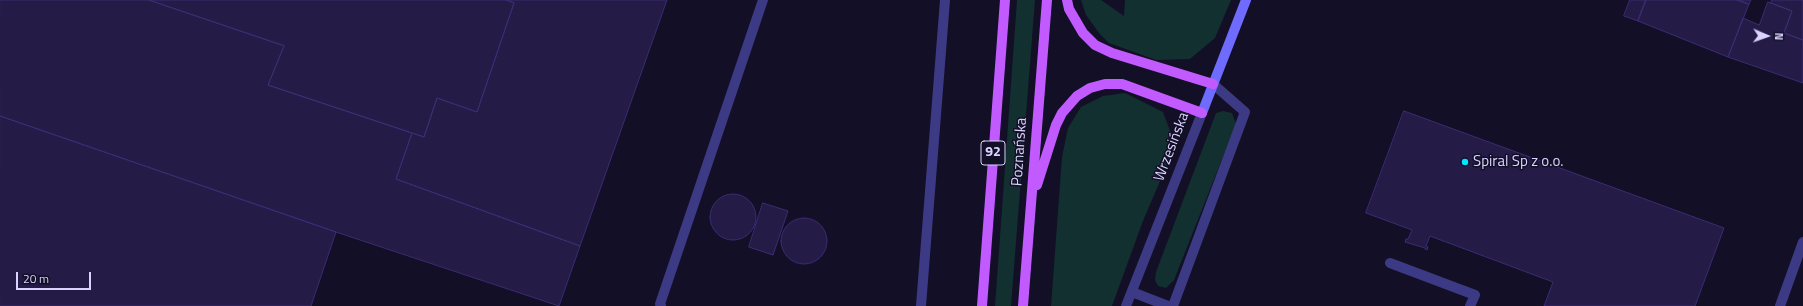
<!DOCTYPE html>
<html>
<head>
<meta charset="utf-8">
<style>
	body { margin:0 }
	#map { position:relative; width:1803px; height:306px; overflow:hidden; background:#130f26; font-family:"Titillium Web",sans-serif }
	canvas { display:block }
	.north { position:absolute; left:1747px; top:16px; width:40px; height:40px; -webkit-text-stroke:3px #130f26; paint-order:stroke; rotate:92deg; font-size:11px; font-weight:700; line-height:16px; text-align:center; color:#d9d4ff }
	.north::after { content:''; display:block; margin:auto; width:14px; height:18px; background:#d9d4ff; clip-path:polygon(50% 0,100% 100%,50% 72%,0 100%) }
	.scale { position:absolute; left:16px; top:272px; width:75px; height:18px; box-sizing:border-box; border:2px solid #d9d4ff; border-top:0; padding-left:5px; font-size:12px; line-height:14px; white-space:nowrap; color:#d9d4ff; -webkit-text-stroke:3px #130f26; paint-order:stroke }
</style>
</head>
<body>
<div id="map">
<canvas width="1803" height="306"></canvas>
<div class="north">N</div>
<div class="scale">20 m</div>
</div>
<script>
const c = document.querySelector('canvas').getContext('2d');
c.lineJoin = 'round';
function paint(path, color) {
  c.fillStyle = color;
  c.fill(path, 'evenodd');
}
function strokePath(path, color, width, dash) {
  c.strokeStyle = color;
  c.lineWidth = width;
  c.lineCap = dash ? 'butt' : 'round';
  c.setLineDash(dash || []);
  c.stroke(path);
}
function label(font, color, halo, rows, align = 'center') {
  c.font = font + ' "Titillium Web",sans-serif';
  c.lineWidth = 3;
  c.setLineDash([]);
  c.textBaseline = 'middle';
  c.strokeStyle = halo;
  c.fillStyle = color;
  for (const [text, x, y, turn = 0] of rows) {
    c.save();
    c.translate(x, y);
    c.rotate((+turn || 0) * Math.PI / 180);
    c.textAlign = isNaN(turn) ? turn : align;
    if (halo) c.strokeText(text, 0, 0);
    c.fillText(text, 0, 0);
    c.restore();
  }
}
paint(new Path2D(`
	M1017 0H1035L1011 306H995Z
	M1081 0H1101L1124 16 1125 0H1231L1215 38 1190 59 1156 60 1109 43 1099 33 1086 15Z
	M1125 93 1163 112 1172 136V153L1143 221 1112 306H1051L1062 157 1068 128 1081 107 1103 96Z
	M1223 111 1232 113 1236 124 1174 280 1166 288 1158 286 1155 280 1156 272 1216 113Z`), '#12302f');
const building = new Path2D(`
	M0 0H149L284 46 268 85 412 133 396 179 580 246 559 306 336 232 0 116Z
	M149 0H506L514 3 477 112 437 98 424 137 268 85 284 46Z
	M506 0H667L580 246 396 179 412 133 424 137 437 98 477 112 514 3Z
	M1630 0H1646L1638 21 1624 16Z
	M1646 0H1737L1749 4 1728 57 1638 21Z
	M1737 0H1751L1749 4Z
	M1772 0H1803V40L1784 33 1792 11 1771 3Z
	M1768 2 1792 11 1784 33 1803 40V83L1728 57 1743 18 1759 25Z
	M1404 111 1724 228 1695 306H1544L1553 282 1430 236 1426 246 1428 247 1427 250 1425 249V248L1405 242 1406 239H1408L1412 230 1366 213Z
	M0 116 336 232 311 306H0Z
	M710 217a23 23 0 1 1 46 0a23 23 0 1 1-46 0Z
	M763 203 788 211 773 255 749 247Z
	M781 241a23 23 0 1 1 46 0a23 23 0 1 1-46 0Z`);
paint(building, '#241b47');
strokePath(building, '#3b2d73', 1);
strokePath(new Path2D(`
	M1390 263 1475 295 1470 306
	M661 306 660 304 763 0
	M1173 306 1245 112 1213 84
	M1780 306 1803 242`), '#3d3a85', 10);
strokePath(new Path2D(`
	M1132 292 1168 306
	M921 306 945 0
	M1126 306 1202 113`), '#3d3a85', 10);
strokePath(new Path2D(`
	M1202 113 1246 0`), '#6f6bff', 10);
strokePath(new Path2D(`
	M1067 0 1069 9 1083 33 1095 45 1112 53 1213 84
	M1037 185 1056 125 1062 113 1077 96 1090 88 1105 84H1122L1202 113
	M982 306 1005 0
	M1023 306 1047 0`), '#c25bff', 10);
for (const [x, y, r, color] of [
	[1465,162,4,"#00e5ff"]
]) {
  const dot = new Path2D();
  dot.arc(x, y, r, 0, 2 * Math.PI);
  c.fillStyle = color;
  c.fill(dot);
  strokePath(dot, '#130f26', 1.5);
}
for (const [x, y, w] of [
	[993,153,24]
]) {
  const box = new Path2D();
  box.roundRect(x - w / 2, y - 12, w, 24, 3);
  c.fillStyle = '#130f26';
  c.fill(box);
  strokePath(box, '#d9d4ff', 1);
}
label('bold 14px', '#d9d4ff', null, [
	["92",993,153]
]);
label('15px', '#d9d4ff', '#130f26', [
	["Wrzesińska",1172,147,-69],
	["Poznańska",1020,152,-86]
]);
label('15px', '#d9d4ff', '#130f26', [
	["Spiral Sp z o.o.",1473,162]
], 'left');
</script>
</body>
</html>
